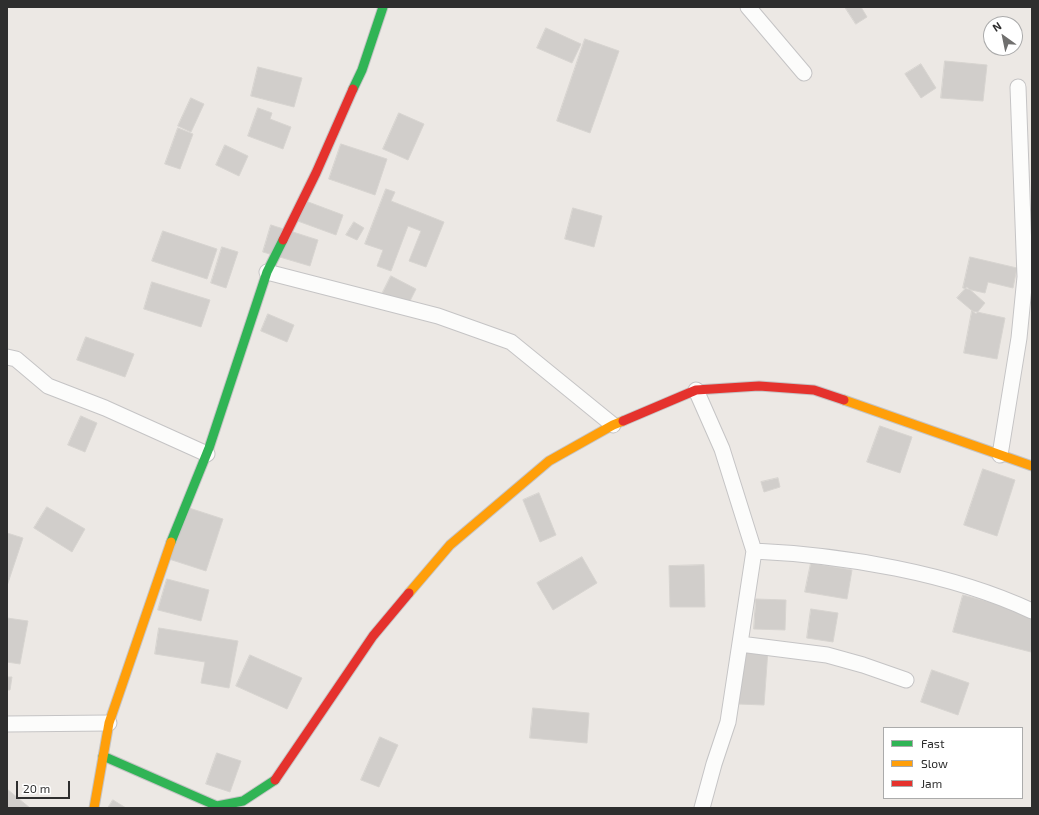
<!DOCTYPE html>
<html>
<head>
<meta charset="utf-8">
<style>
	body { margin:0 }
	#map { position:relative; width:1039px; height:815px; overflow:hidden; background:#ece8e4; font-family:"Exo 2",sans-serif }
	canvas { display:block }
	.frame { position:absolute; inset:0; border:8px solid #2e2e2e; pointer-events:none }
	.legend { position:absolute; left:883px; top:727px; width:140px; height:72px; box-sizing:border-box; background:#fff; border:1px solid #ababab; margin:0; padding:5px 7px; list-style:none; font-size:12px; color:#2e2e2e }
	.legend li { display:flex; align-items:center; gap:8px; height:20px }
	.legend b { width:20px; border:1px solid #ababab }
	.north { position:absolute; left:983px; top:16px; width:40px; height:40px; box-sizing:border-box; background:#fff; border:1px solid #ababab; border-radius:50%; rotate:327deg; font-size:11px; font-weight:700; line-height:16px; text-align:center; color:#2e2e2e }
	.north::after { content:''; display:block; margin:auto; width:14px; height:18px; background:#706f6e; clip-path:polygon(50% 0,100% 100%,50% 72%,0 100%) }
	.scale { position:absolute; left:16px; top:781px; width:54px; height:18px; box-sizing:border-box; border:2px solid #2e2e2e; border-top:0; padding-left:5px; font-size:12px; line-height:14px; white-space:nowrap; color:#2e2e2e; -webkit-text-stroke:3px #fff; paint-order:stroke }
</style>
</head>
<body>
<div id="map">
<canvas width="1039" height="815"></canvas>
<div class="frame"></div>
<ul class="legend">
<li><b style="height:5px;background:#30b455"></b>Fast</li>
<li><b style="height:5px;background:#ff9f0a"></b>Slow</li>
<li><b style="height:5px;background:#e5322d"></b>Jam</li>
</ul>
<div class="north">N</div>
<div class="scale">20 m</div>
</div>
<script>
const c = document.querySelector('canvas').getContext('2d');
c.lineJoin = 'round';
function paint(path, color) {
  c.fillStyle = color;
  c.fill(path, 'evenodd');
}
function strokePath(path, color, width, dash) {
  c.strokeStyle = color;
  c.lineWidth = width;
  c.lineCap = dash ? 'butt' : 'round';
  c.setLineDash(dash || []);
  c.stroke(path);
}
const building = new Path2D(`
	M845 7H861L867 17 856 24Z
	M546 28 581 44 572 63 537 48Z
	M585 39 619 51 590 133 557 121Z
	M945 61 987 65 983 101 941 98Z
	M921 64 936 88 921 98 905 74Z
	M258 67 302 78 294 107 251 96Z
	M191 98 204 104 191 132 178 126Z
	M258 108 272 113 270 119 291 127 283 149 248 136Z
	M399 113 424 124 408 160 383 149Z
	M178 128 193 134 180 169 165 164Z
	M341 144 387 159 375 195 329 179Z
	M225 145 248 156 239 176 216 165Z
	M386 189 395 192 391 201 444 222 426 267 409 261 421 231 408 226 391 271 377 266 383 250 365 244Z
	M303 200 343 215 336 235 295 220Z
	M573 208 602 216 594 247 565 239Z
	M354 222 364 228 357 240 346 235Z
	M271 225 318 240 310 266 263 252Z
	M163 231 217 249 207 279 152 261Z
	M222 247 238 252 226 288 211 283Z
	M970 257 1017 268 1013 288 988 282 985 293 963 288Z
	M391 276 416 289 407 307 382 294Z
	M152 282 210 300 201 327 144 309Z
	M967 287 985 303 976 314 957 298Z
	M972 311 1005 318 997 359 964 353Z
	M268 314 294 325 287 342 261 331Z
	M86 337 134 354 125 377 77 360Z
	M81 416 97 423 85 452 68 445Z
	M880 426 912 437 900 473 867 462Z
	M983 469 1015 480 997 536 964 525Z
	M778 478 780 487 764 492 761 482Z
	M539 493 556 535 540 542 523 500Z
	M47 507 85 529 72 552 34 528Z
	M186 507 223 519 206 571 169 559Z
	M7 533 23 538 7 586Z
	M582 557 597 583 553 610 537 583Z
	M811 563 852 570 847 599 805 592Z
	M704 565 705 607H670L669 566Z
	M167 579 209 590 201 621 158 610Z
	M963 595 1032 613 1031 652 953 632Z
	M756 599 786 600 785 630 754 629Z
	M811 609 838 613 833 642 807 638Z
	M7 618 28 621 20 664 7 662Z
	M159 628 238 641 229 688 201 683 205 662 155 654Z
	M742 648 768 650 764 705 738 704Z
	M250 655 302 678 287 709 236 686Z
	M932 670 969 683 958 715 921 702Z
	M7 677H12L10 690H7Z
	M533 708 589 713 587 743 530 738Z
	M380 737 398 745 379 787 361 780Z
	M217 753 241 761 230 792 206 784Z
	M7 789 30 808H7Z
	M113 800 126 808H108Z`);
paint(building, '#d1cecb');
strokePath(building, '#d7d4d0', 1);
const street = new Path2D(`
	M748 7 804 73
	M267 272 438 316 511 342 613 425
	M7 357 16 359 48 386 105 408 207 454
	M696 390 722 449 754 551 728 722 714 764 702 808
	M1000 455 1019 338 1025 277 1018 87
	M754 551C843 555 951 573 1032 611
	M740 644 827 655 863 665 906 680
	M7 724 109 723`);
const fast = new Path2D(`
	M353 89 362 70 383 7
	M171 542 209 448 267 272 283 240
	M103 756 217 806 243 801 275 780`);
const slow = new Path2D(`
	M844 400 1032 466
	M409 593 450 545 549 461 613 425 623 421
	M94 808 109 723 171 542`);
const jam = new Path2D(`
	M283 240 316 173 353 89
	M623 421 696 390 759 386 814 390 844 400
	M275 780 373 636 409 593`);
strokePath(street, '#c5c4c5', 17);
strokePath(fast, '#c5c4c5', 11);
strokePath(slow, '#c5c4c5', 11);
strokePath(jam, '#c5c4c5', 11);
strokePath(street, '#fcfcfb', 15);
strokePath(fast, '#30b455', 9);
strokePath(slow, '#ff9f0a', 9);
strokePath(jam, '#e5322d', 9);
</script>
</body>
</html>
